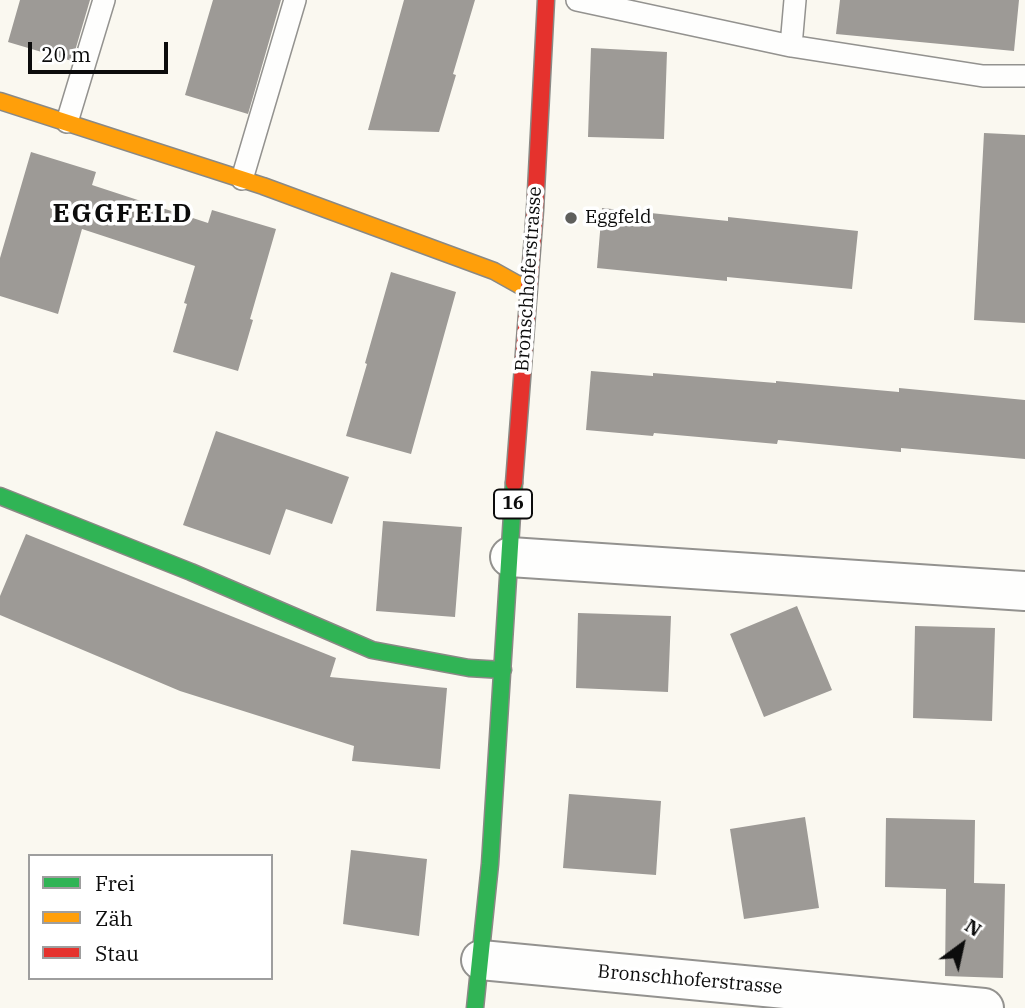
<!DOCTYPE html>
<html>
<head>
<meta charset="utf-8">
<style>
	body { margin:0 }
	#map { position:relative; width:1025px; height:1008px; overflow:hidden; background:#faf8f0; font-family:"IBM Plex Serif",serif }
	canvas { display:block }
	.legend { position:absolute; left:28px; top:854px; width:245px; height:126px; box-sizing:border-box; background:#fff; border:2px solid #9e9e9e; margin:0; padding:9px 12px; list-style:none; font-size:21px; color:#0c0c0c }
	.legend li { display:flex; align-items:center; gap:14px; height:35px }
	.legend b { width:35px; border:2px solid #9e9e9e }
	.north { position:absolute; left:927px; top:910px; width:70px; height:70px; -webkit-text-stroke:5px #fff; paint-order:stroke; rotate:33deg; font-size:19px; font-weight:700; line-height:28px; text-align:center; color:#0c0c0c }
	.north::after { content:''; display:block; margin:auto; width:24px; height:32px; background:#0c0c0c; clip-path:polygon(50% 0,100% 100%,50% 72%,0 100%) }
	.scale { position:absolute; left:28px; top:42px; width:140px; height:32px; box-sizing:border-box; border:4px solid #0c0c0c; border-top:0; padding-left:9px; font-size:21px; line-height:24px; white-space:nowrap; color:#0c0c0c; -webkit-text-stroke:5px #fff; paint-order:stroke }
</style>
</head>
<body>
<div id="map">
<canvas width="1025" height="1008"></canvas>
<ul class="legend">
<li><b style="height:9px;background:#30b455"></b>Frei</li>
<li><b style="height:9px;background:#ff9f0a"></b>Zäh</li>
<li><b style="height:9px;background:#e5322d"></b>Stau</li>
</ul>
<div class="north">N</div>
<div class="scale">20 m</div>
</div>
<script>
const c = document.querySelector('canvas').getContext('2d');
c.lineJoin = 'round';
function paint(path, color) {
  c.fillStyle = color;
  c.fill(path, 'evenodd');
}
function strokePath(path, color, width, dash) {
  c.strokeStyle = color;
  c.lineWidth = width;
  c.lineCap = dash ? 'butt' : 'round';
  c.setLineDash(dash || []);
  c.stroke(path);
}
function label(font, color, halo, rows, align = 'center') {
  c.font = font + ' "IBM Plex Serif",serif';
  c.lineWidth = 7;
  c.setLineDash([]);
  c.textBaseline = 'middle';
  c.strokeStyle = halo;
  c.fillStyle = color;
  for (const [text, x, y, turn = 0] of rows) {
    c.save();
    c.translate(x, y);
    c.rotate((+turn || 0) * Math.PI / 180);
    c.textAlign = isNaN(turn) ? turn : align;
    if (halo) c.strokeText(text, 0, 0);
    c.fillText(text, 0, 0);
    c.restore();
  }
}
paint(new Path2D(`
	M20 0H90L72 61 8 42Z
	M213 0H281L248 114 185 95Z
	M404 0H475L453 74 456 75 439 132 368 130Z
	M840 0H1019L1014 51 836 34Z
	M591 48 667 52 664 139 588 137Z
	M984 133 1025 135V323L974 320Z
	M31 152 96 172 92 185 208 223 212 210 276 229 250 319 253 320 238 371 173 352 187 304 184 303 195 266 82 229 58 314 0 296V258Z
	M602 208 728 221V217L858 231 852 289 727 277V281L597 268Z
	M391 272 456 292 411 454 346 436 367 364 365 363Z
	M591 371 653 376V373L776 383V381L899 392V388L1025 400V459L901 448V452L778 440 777 444 654 433 653 436 586 430Z
	M216 431 349 477 332 524 286 509 270 555 183 525Z
	M383 521 462 527 455 617 376 611Z
	M26 534 336 658 330 677 447 688 440 769 352 761 354 746 180 691 0 615V596Z
	M797 606 832 690 764 717 730 634Z
	M578 613 671 616 668 692 576 688Z
	M915 626 995 628 992 721 913 718Z
	M569 794 661 801 656 875 563 868Z
	M805 817 819 908 744 919 730 829Z
	M886 818 975 820 974 883 1005 884 1003 978 945 976 946 889 885 887Z
	M351 850 427 859 419 936 343 924Z`), '#9d9a96');
const lane = new Path2D(`
	M577 0 791 46 983 76H1025
	M791 46 795 0
	M67 122 104 0
	M242 179 295 0`);
const street = new Path2D(`
	M510 557 1025 591
	M481 960 984 1008`);
const fast = new Path2D(`
	M0 496 191 572 372 650 469 668 503 670
	M475 1008 490 864 514 483`);
const slow = new Path2D(`
	M0 101 263 186 494 271 528 290`);
const jam = new Path2D(`
	M514 483 535 210 546 0`);
strokePath(lane, '#93928f', 24);
strokePath(street, '#93928f', 42);
strokePath(fast, '#8a8985', 19);
strokePath(slow, '#8a8985', 19);
strokePath(jam, '#8a8985', 19);
strokePath(lane, '#fefefd', 21);
strokePath(street, '#fefefd', 38);
strokePath(fast, '#30b455', 16);
strokePath(slow, '#ff9f0a', 16);
strokePath(jam, '#e5322d', 16);
for (const [x, y, r, color] of [
	[571,218,7,"#5f5f5c"]
]) {
  const dot = new Path2D();
  dot.arc(x, y, r, 0, 2 * Math.PI);
  c.fillStyle = color;
  c.fill(dot);
  strokePath(dot, '#fff', 2.5);
}
for (const [x, y, w] of [
	[513,504,38]
]) {
  const box = new Path2D();
  box.roundRect(x - w / 2, y - 14.5, w, 29, 5);
  c.fillStyle = '#fff';
  c.fill(box);
  strokePath(box, '#0c0c0c', 2);
}
label('bold 18px', '#0c0c0c', null, [
	["16",513,504]
]);
label('19px', '#0c0c0c', '#fff', [
	["Eggfeld",585,218]
], 'left');
label('19px', '#0c0c0c', '#fff', [
	["Bronschhoferstrasse",529,279,-86],
	["Bronschhoferstrasse",690,980,5]
]);
c.letterSpacing = '2px';
label('bold 26px', '#0c0c0c', '#fff', [
	["EGGFELD",123,214]
]);
c.letterSpacing = '0px';
</script>
</body>
</html>
